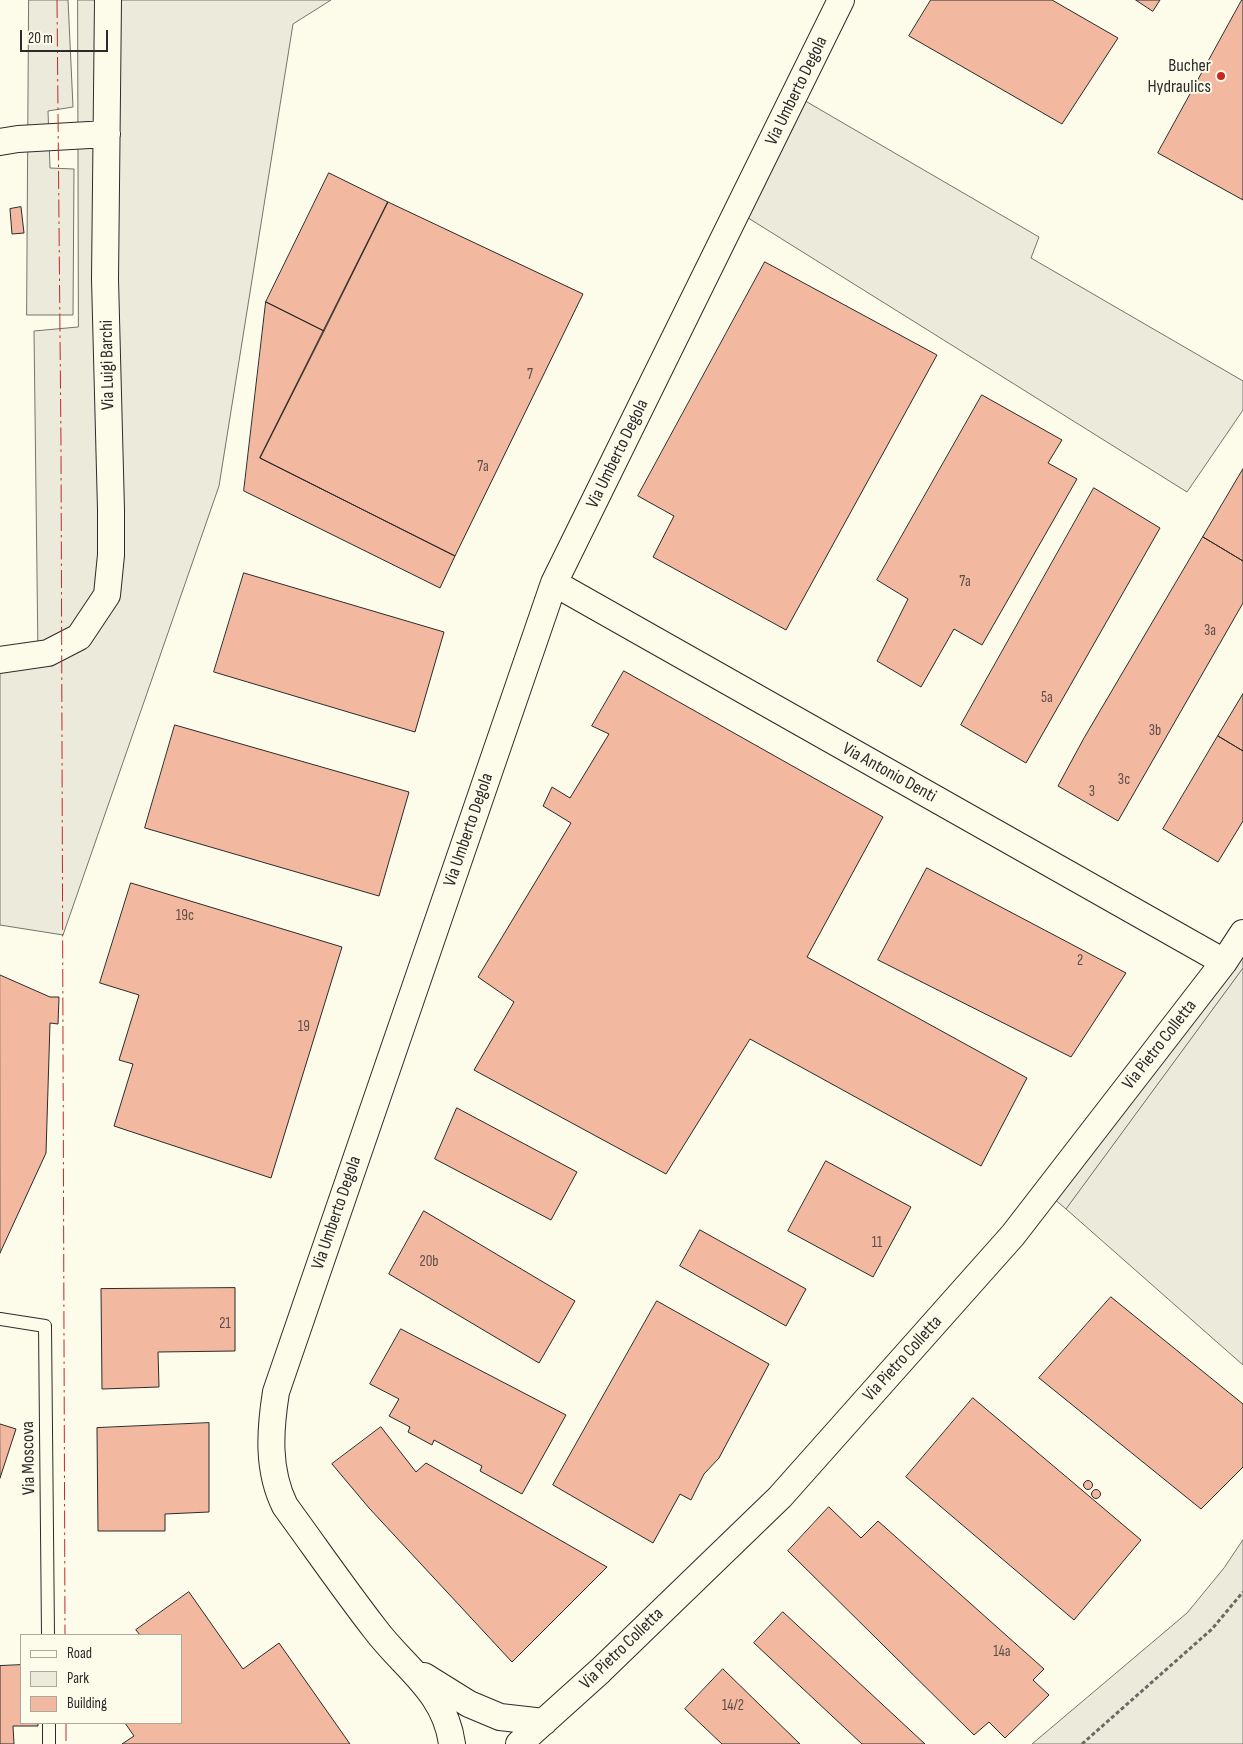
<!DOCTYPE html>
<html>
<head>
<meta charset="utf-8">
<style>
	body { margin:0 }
	#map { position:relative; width:1243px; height:1744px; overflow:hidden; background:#fdfbea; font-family:"Sofia Sans Condensed",sans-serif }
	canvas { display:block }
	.legend { position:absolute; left:20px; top:1634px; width:162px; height:90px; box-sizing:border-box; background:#fdfbea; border:1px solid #a9a89e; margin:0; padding:6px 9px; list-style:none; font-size:15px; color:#2b2b2b }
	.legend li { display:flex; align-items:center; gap:10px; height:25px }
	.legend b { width:25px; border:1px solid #a9a89e }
	.scale { position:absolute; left:20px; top:30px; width:88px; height:22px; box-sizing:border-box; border:2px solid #2b2b2b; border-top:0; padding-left:6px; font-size:15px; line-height:18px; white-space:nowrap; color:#2b2b2b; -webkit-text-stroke:4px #fdfbea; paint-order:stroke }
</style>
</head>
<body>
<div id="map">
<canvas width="1243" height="1744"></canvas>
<ul class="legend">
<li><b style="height:6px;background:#fdfbea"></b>Road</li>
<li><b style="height:14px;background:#ecebdb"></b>Park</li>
<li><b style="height:14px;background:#f2b8a0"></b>Building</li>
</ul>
<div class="scale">20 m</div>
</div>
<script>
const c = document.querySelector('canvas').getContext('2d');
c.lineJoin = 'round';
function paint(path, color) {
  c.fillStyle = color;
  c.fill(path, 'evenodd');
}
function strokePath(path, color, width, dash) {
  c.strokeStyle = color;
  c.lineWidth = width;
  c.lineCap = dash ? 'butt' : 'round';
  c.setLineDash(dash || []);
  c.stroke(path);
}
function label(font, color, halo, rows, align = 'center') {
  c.font = font + ' "Sofia Sans Condensed",sans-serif';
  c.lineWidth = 4;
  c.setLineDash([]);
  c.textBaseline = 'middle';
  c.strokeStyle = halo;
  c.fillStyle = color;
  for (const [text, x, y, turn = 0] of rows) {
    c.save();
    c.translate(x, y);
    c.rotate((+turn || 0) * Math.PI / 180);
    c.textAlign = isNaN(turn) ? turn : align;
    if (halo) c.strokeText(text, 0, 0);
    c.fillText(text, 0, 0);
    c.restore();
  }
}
const green = new Path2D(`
	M78 0H331L293 24 219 486 63 935 0 925V664L38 656 34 331 78 327Z
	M795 95 1039 237 1031 258 1243 381V410L1187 492 737 211Z
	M1243 968V1365L1066 1209Z
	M1243 1540V1744H1032L1187 1613 1224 1568Z`);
paint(green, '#ecebdb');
strokePath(green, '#74746e', 1);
const parking = new Path2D(`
	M29 0H68L73 107 48 111 50 168 74 169 73 315H27Z
	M1243 933V968L1066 1209 1046 1192Z`);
paint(parking, '#eceadb');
strokePath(parking, '#74746e', 1);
const building = new Path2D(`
	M931 0H1052L1118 38 1062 124 909 36Z
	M1136 0H1160L1153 11Z
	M1242 0H1243V200L1158 153Z
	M329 173 388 202 324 331 266 302Z
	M388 202 583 294 455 556 260 458Z
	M21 207 24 233 12 234 10 209Z
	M765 262 937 355 786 630 653 557 674 516 638 496Z
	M266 302 324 331 260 458 455 556 440 588 244 491Z
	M982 395 1062 440 1048 463 1077 479 982 645 954 629 921 687 877 661 908 599 877 580Z
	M1243 469V561L1203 537Z
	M1094 488 1160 528 1026 763 961 725Z
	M1203 537 1243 561V603L1118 821 1058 786 1084 738Z
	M244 573 444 632 415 732 214 672Z
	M624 671 883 817 807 957 1027 1078 981 1166 750 1039 666 1174 474 1070 514 1002 478 977 571 823 543 806 552 787 570 798 609 734 592 726Z
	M1243 694V751L1218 736Z
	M175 725 409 792 379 896 145 828Z
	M1218 736 1243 751V821L1218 862 1163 829Z
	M927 868 1126 973 1071 1057 878 960Z
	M131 883 342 947 271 1178 114 1126 133 1064 119 1060 139 995 100 983Z
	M0 975 50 997H59L58 1024 50 1023 46 1153 0 1253Z
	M457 1108 577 1172 551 1220 435 1159Z
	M826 1161 911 1207 873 1277 788 1231Z
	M424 1211 575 1301 539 1363 389 1274Z
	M700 1230 806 1289 786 1326 680 1266Z
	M235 1288V1351L158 1352 159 1387 102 1389 101 1289Z
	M1111 1297 1243 1404V1467L1201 1509 1039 1378Z
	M657 1301 769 1364 719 1458 704 1474 691 1500 680 1494 653 1543 553 1485Z
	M401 1329 566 1415 522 1494 480 1471 482 1466 434 1440 432 1445 408 1432 410 1427 389 1416 399 1399 370 1384Z
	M973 1398 1141 1540 1074 1620 906 1477Z
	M209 1423V1512L165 1514V1531H98L97 1428Z
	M0 1424 16 1429 0 1478Z
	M381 1427 416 1472 426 1463 607 1567 512 1662 369 1508 332 1464Z
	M1083.5 1485a4.5 4.5 0 1 1 9 0a4.5 4.5 0 1 1-9 0Z
	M1091.5 1494a4.5 4.5 0 1 1 9 0a4.5 4.5 0 1 1-9 0Z
	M829 1507 861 1538 878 1521 1044 1669 1033 1680 1049 1695 1005 1738 989 1722 974 1735 788 1551Z
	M189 1592 243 1669 279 1643 350 1744H122L134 1736 125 1723H181V1635H140L136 1630Z
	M783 1612 925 1744H862L754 1643Z
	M21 1665V1723H38V1726H13L14 1744H0V1666Z
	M723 1669 800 1744H722L685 1709Z`);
paint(building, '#f2b8a0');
strokePath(building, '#2b2b2b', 1);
const service = new Path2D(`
	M0 1319 45 1326 48 1635
	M49 1723V1744`);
const minor = new Path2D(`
	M0 142 18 139 107 134
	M554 583 1224 962
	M0 660 48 653 79 637 107 595 111 555V510L105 279 108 0
	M424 1676 469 1704 500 1717 544 1722
	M452 1744C445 1691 404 1668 375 1629 344 1589 315 1547 285 1506 267 1470 270 1430 276 1392L554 583 841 0
	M519 1744 600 1671 780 1497 1013 1235 1224 962 1243 933`);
strokePath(service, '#2b2b2b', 14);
strokePath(minor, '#2b2b2b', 28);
strokePath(new Path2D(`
	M1082 1744 1212 1629 1243 1592`), '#6a6964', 3, [4, 2.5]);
strokePath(service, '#fdfbea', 12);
strokePath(minor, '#fdfbea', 26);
strokePath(new Path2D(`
	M57 0 61 445 65 1635
	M66 1723V1744`), '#c62828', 1, [18, 4, 2.5, 4]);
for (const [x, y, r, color] of [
	[1221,76,5,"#c62828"]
]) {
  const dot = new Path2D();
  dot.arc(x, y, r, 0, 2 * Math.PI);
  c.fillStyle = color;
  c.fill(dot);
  strokePath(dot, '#fdfbea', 2);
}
label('15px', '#5d4e48', null, [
	["7",530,375],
	["7a",483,467],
	["7a",965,582],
	["3a",1210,631],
	["5a",1047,698],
	["3b",1155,731],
	["3c",1124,780],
	["3",1092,792],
	["19c",185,916],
	["2",1080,961],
	["19",304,1027],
	["11",877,1243],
	["20b",429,1262],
	["21",225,1324],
	["14a",1002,1652],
	["14/2",733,1706]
]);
label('18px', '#2b2b2b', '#fdfbea', [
	["Bucher",1211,66],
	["Hydraulics",1211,87]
], 'right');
label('18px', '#2b2b2b', '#fdfbea', [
	["Via Umberto Degola",797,91,-64],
	["Via Luigi Barchi",108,365,-91],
	["Via Umberto Degola",618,454,-64],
	["Via Antonio Denti",889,773,29],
	["Via Umberto Degola",469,830,-71],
	["Via Pietro Colletta",1160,1045,-52],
	["Via Umberto Degola",337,1213,-71],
	["Via Pietro Colletta",903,1359,-48],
	["Via Moscova",29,1458,-91],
	["Via Pietro Colletta",622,1649,-44]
]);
</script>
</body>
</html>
